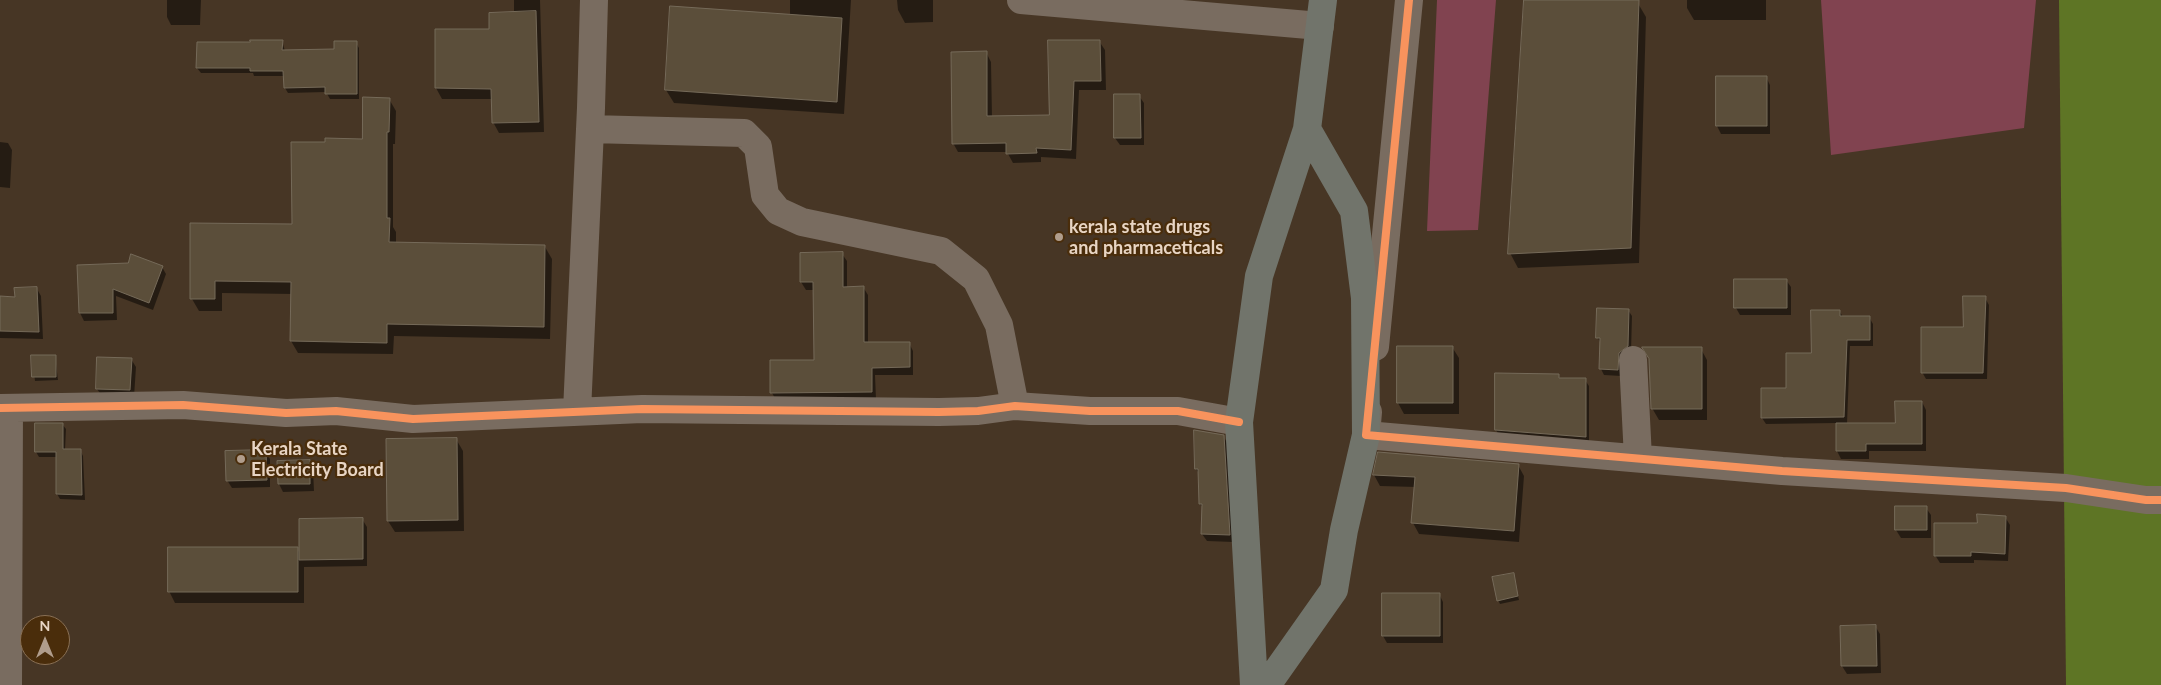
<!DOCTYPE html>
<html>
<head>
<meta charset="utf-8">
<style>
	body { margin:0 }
	#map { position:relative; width:2161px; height:685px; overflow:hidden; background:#473625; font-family:Lato,sans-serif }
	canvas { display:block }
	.north { position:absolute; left:20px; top:615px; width:50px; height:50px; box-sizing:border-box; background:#4a2d0b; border:1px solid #897055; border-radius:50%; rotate:0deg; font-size:14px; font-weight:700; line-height:20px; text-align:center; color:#e8d5c4 }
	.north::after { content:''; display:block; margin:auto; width:18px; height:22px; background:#b09d8c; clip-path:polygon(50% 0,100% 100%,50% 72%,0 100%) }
</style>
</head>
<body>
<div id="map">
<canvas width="2161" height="685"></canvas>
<div class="north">N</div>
</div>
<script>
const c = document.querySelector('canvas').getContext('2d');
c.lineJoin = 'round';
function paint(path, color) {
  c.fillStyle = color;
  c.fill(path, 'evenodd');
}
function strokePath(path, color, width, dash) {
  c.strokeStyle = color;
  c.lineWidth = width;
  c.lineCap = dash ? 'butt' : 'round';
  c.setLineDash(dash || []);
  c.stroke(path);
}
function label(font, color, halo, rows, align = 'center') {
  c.font = font + ' Lato,sans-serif';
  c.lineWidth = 4.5;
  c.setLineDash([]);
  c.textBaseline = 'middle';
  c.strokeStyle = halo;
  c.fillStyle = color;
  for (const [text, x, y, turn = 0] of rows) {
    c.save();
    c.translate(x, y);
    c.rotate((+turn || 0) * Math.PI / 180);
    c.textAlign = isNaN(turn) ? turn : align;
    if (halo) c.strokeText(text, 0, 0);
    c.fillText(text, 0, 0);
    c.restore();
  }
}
paint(new Path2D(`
	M1437 0H1496L1478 230 1427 231Z
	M1821 0H2036L2024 128 1831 155Z`), '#814350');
paint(new Path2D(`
	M2059 0H2161V685H2066Z`), '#5e7525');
paint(new Path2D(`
	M167 0H201L200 25H171L167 17Z
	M514 0H540L544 132 499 133 493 122 492 99H442L436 88 437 30H490L514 13Z
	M790 0H851L844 114 674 103 666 90 790 15Z
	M897 0H933V22L905 23 898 10Z
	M1525 0H1636L1646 17 1639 263 1518 268 1510 253Z
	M1687 0H1766V20H1694L1687 8Z
	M282 41 285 51 336 50 356 43 359 48V99H330L326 92 288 93 285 88V76H254L253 73H201L197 68 198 43Z
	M1099 41 1105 50 1106 90H1079L1076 159 1041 157V162L1013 163 1007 152H958L953 143 986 52 991 62 992 117H1050Z
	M1766 77 1770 85V134H1721L1717 126Z
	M1139 96 1144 103V145H1120L1115 138Z
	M389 99 396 111 395 144H393V227L396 232V244L545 247 552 259 550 339 394 336 393 354 298 353 291 341 292 294 222 293V311H199L192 299V225H293L326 143 363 140Z
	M0 142 8 143 12 150 10 188 0 187Z
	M801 254H842L847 261V288L863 287 868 295V344L909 343 913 351V375H875L876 399 776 400 772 393 816 361 814 290H806L801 282Z
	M78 266 162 267 166 274 153 310 116 296 117 320 84 321 80 313Z
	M1786 280 1791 287V315H1740L1736 308Z
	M37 289 41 296 43 339 0 338V298H16Z
	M1985 298 1989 305 1987 379H1926L1922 372 1964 328Z
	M1598 309 1628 310 1632 316 1631 352 1621 376 1604 375 1601 369V344L1598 338Z
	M1840 312 1843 317H1869L1873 324V346H1850L1847 424H1896L1922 402 1926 410V451H1869V459H1841L1837 451V423L1766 424 1762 418 1787 390Z
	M1452 347 1459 358V414H1404L1398 403Z
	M1701 349 1707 360V420H1659L1652 408 1650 359Z
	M55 356 58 380 35 381 32 357Z
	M131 359 136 367 134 397 102 396 97 389Z
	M1496 374 1558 375 1561 380H1585L1589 386V443L1500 437 1496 430Z
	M62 424 66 429 65 450H80L83 456 85 500 60 499 57 494V457H39L36 452Z
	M1223 436 1228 444 1233 542 1207 541 1202 534 1203 508 1200 504V475L1196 469Z
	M456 439 463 451 464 531 395 532 388 521Z
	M265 452 270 459V487L232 488 227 480Z
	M309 461 313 469 314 491 283 492 279 484 278 462Z
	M1518 465 1524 476 1519 542 1419 534 1413 523 1416 487 1380 486 1374 475Z
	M1926 508 1931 515V538H1901L1896 530Z
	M2005 517 2010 525 2008 561 1974 560V563H1940L1935 555 1978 525Z
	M362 519 367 527V566L304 567V603H175L169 591 297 548 300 554Z
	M1513 574 1519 600 1500 604 1498 600Z
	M1439 594 1443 602V643H1387L1383 636Z
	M1875 626 1880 634 1881 673 1847 674 1842 666V627Z`), '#0007');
const building = new Path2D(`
	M1524 0H1639L1631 248 1508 254Z
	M670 6 842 18 837 102 665 90Z
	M536 11 539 122 492 123 491 89 435 88V29H489V13Z
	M250 40H283L282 50 334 49V41H357V94H325V87L284 88 283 71H250V68H196L197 42H250Z
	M1048 40H1100L1101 81H1074L1071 150 1036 148 1037 153 1006 154V143L952 144 951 52 987 51V116L1049 115Z
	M1716 76H1767V126H1716Z
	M1114 94H1140L1141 138H1114Z
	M363 97 390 98 389 132H387V218H390L389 242 545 245 544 327 387 324V343L290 341 291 282 215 281V299H190V223L292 224 291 142H325V138L362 139Z
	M843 252V287L864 286V342H910V367L872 368V392L770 393V360H814L813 282H800V253Z
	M131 254 163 266 149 303 113 289V313H79L77 265 128 263Z
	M1734 279H1787V308H1734Z
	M37 287 39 332 0 331V296L15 297 14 288Z
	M1963 296H1986L1983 373H1921V327H1963Z
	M1597 308 1629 309 1628 346 1619 353 1618 370 1599 369 1600 338H1596Z
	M1811 310H1840V316H1870V340H1847L1844 417 1761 418V388H1786V353H1811Z
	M1397 346H1453V403H1397Z
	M1642 347H1702V409H1651L1649 359Z
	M31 355H56V377H32Z
	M97 357 132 358 130 390 96 389Z
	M1495 373 1559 374V378H1586V437L1495 430Z
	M1895 401H1922V444H1866V451H1836V423H1895Z
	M35 423H63V449H81L82 495 56 494V452H35Z
	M1194 430 1224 435 1230 535 1201 534 1202 504H1199L1198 469H1195Z
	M457 438 458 520 387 521 386 439Z
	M266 450 267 480 226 481 225 451Z
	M1378 452 1519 464 1514 531 1411 523 1415 477 1373 475Z
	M310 460V484H278L277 461Z
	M1895 506H1927V530H1895Z
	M1977 514 2006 516 2005 554 1971 552V556H1934V523H1977Z
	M363 518V559L299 560V519Z
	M168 547H298V592H168Z
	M1514 573 1518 596 1497 601 1492 577Z
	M1382 593H1440V636H1382Z
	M1876 625 1877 666H1841L1840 626Z`);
paint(building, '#5b4e3a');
strokePath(building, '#756a59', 1);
strokePath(new Path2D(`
	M1021 0 1320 26
	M590 129 744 133 758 147 765 195 778 211 802 222 941 251 976 279 999 325 1015 406
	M1375 347 1409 0
	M1633 360 1638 458
	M0 408 183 405 286 413 336 411 413 419 642 409 939 412 978 411 1015 406 1090 411H1178L1239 422
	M577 411 591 108 594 0
	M1368 412 1366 435 1782 471 2066 488 2146 500H2161
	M8 685 9 408`), '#796c60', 28);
strokePath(new Path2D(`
	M1254 685 1239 422 1259 276 1307 129 1323 0
	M1267 685 1334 590 1344 530 1366 435 1365 298 1354 211 1307 129`), '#71746b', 28);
strokePath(new Path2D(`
	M1409 0 1366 435 1782 471 2066 488 2146 500H2161
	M0 408 183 405 286 413 336 411 413 419 642 409 939 412 978 411 1015 406 1090 411H1178L1239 422`), '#f8935d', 8);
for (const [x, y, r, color] of [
	[1059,237,5,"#b09d8c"],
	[241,459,5,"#b09d8c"]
]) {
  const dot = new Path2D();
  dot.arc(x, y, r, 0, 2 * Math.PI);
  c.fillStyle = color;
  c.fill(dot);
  strokePath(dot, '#4a2d0b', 2);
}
label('bold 18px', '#e8d5c4', '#4a2d0b', [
	["kerala state drugs",1069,227],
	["and pharmaceticals",1069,248],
	["Kerala State",251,449],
	["Electricity Board",251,470]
], 'left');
</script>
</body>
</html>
